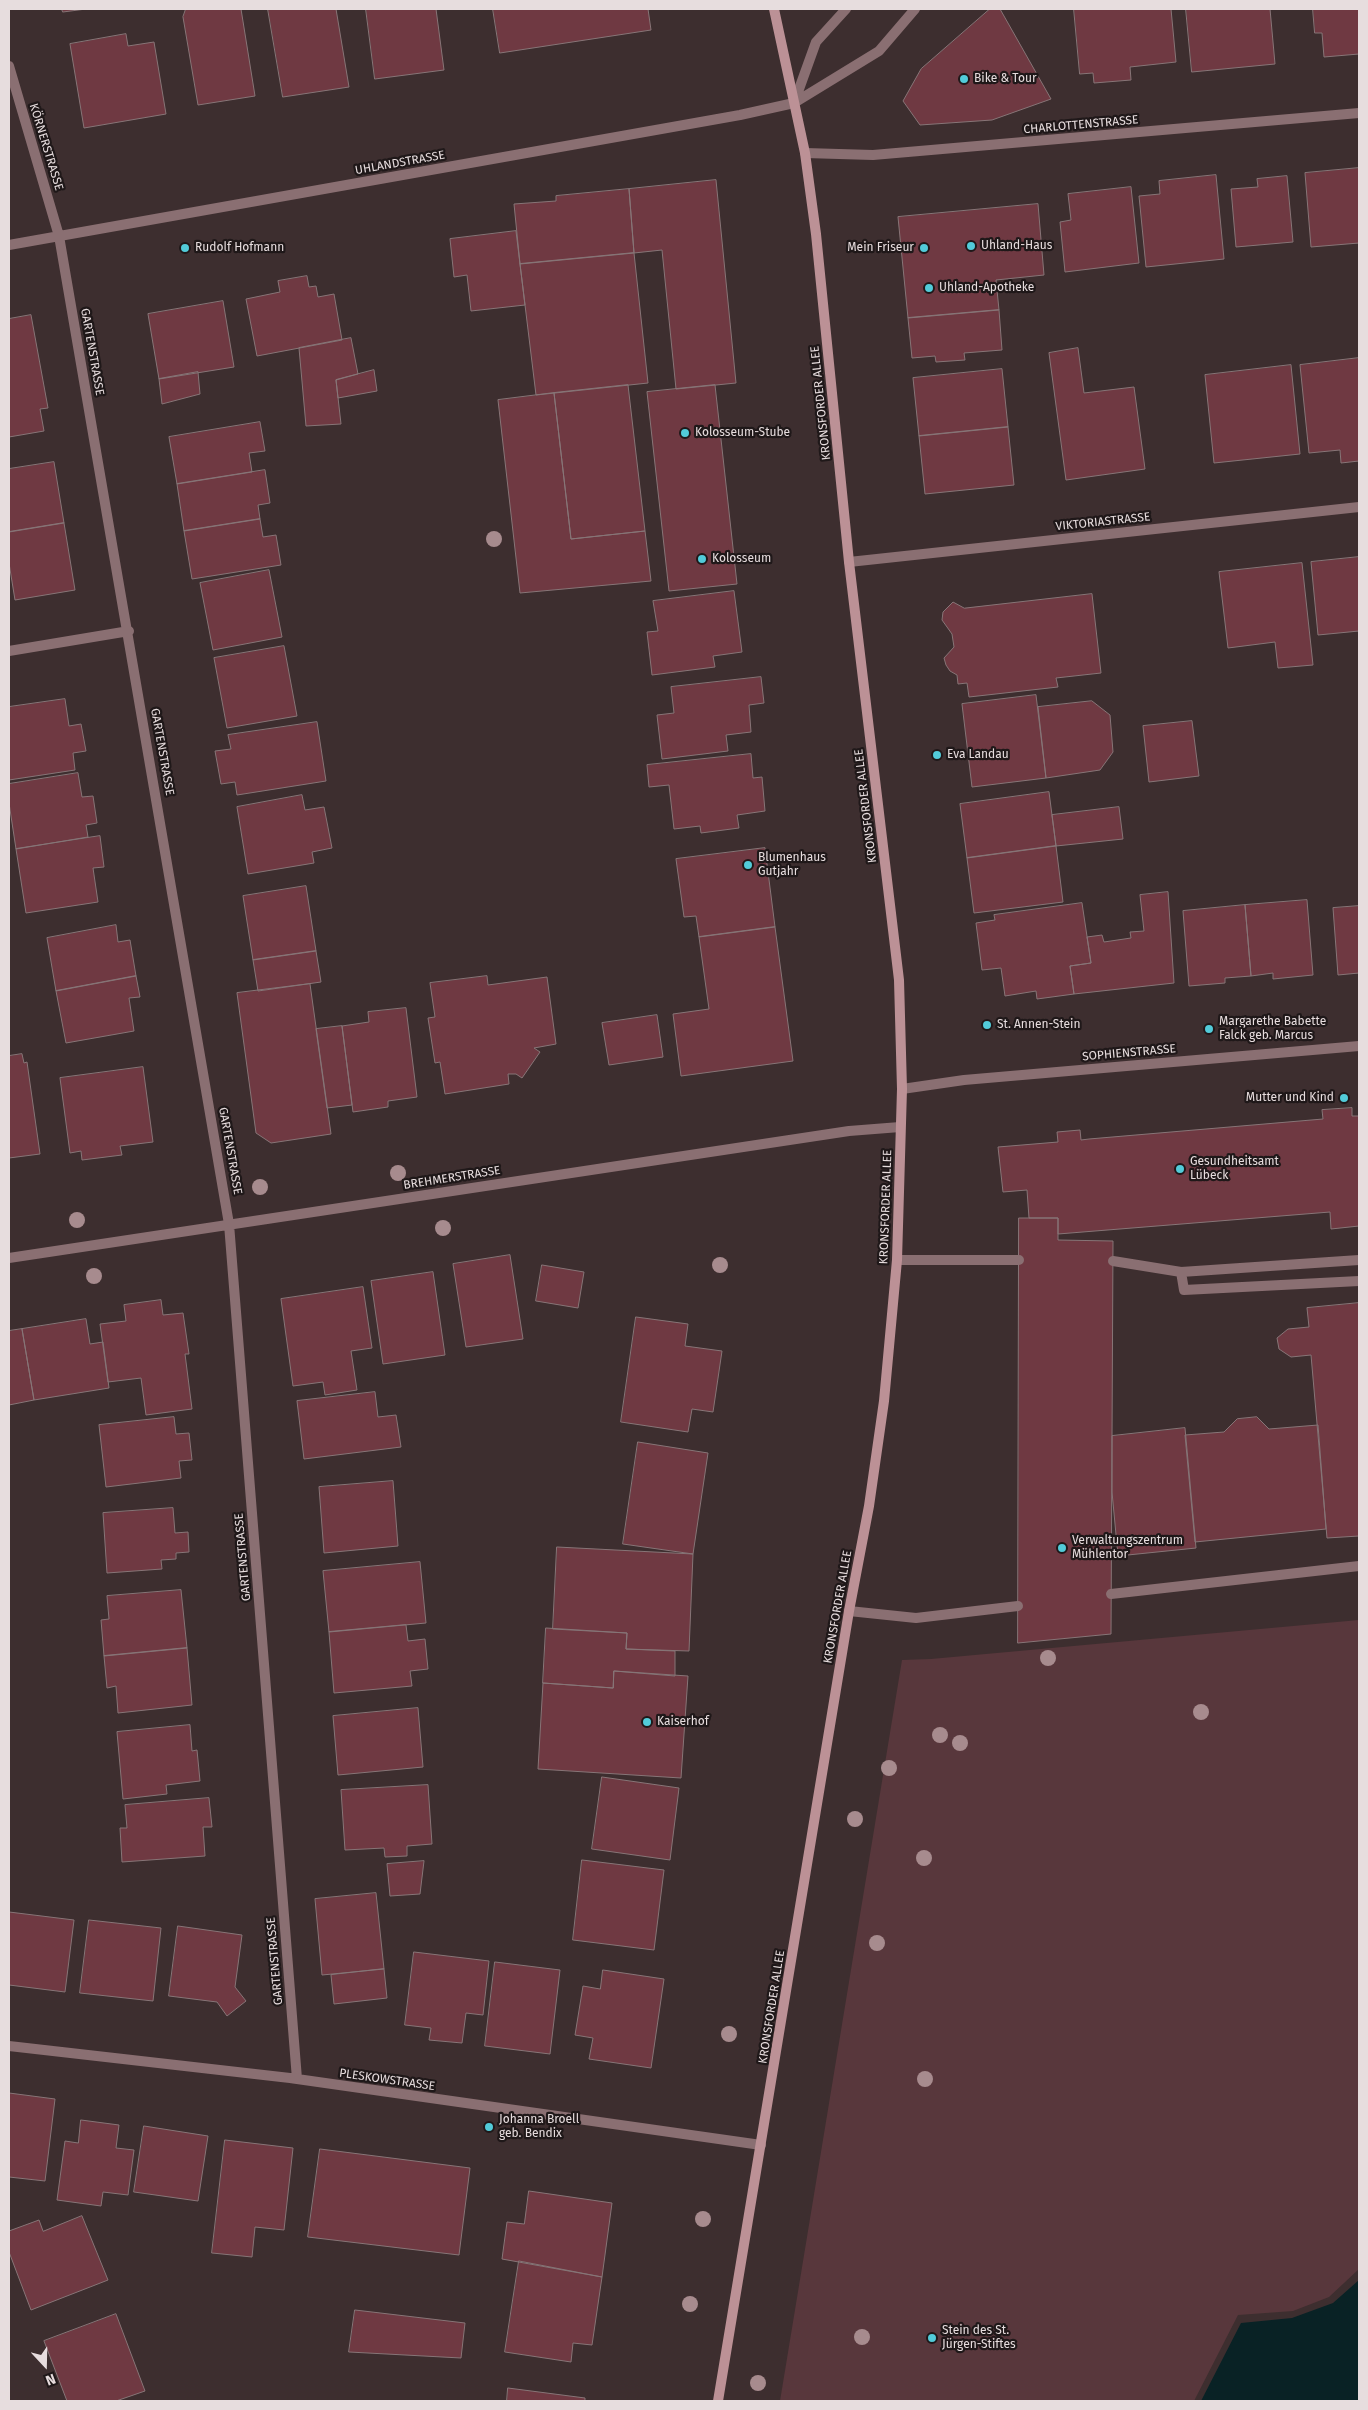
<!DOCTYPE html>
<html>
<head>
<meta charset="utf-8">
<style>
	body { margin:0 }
	#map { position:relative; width:1368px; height:2410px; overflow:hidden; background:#3d2e2f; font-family:"Fira Sans",sans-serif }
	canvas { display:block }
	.frame { position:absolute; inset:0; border:10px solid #e7ddde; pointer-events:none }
	.north { position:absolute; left:20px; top:2340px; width:50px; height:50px; -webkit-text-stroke:4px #1f1819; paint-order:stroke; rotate:159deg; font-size:14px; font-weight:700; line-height:20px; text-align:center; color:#e7ddde }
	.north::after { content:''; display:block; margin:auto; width:18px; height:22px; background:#e7ddde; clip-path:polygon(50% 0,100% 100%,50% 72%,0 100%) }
</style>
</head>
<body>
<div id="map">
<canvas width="1368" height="2410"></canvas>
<div class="frame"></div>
<div class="north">N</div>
</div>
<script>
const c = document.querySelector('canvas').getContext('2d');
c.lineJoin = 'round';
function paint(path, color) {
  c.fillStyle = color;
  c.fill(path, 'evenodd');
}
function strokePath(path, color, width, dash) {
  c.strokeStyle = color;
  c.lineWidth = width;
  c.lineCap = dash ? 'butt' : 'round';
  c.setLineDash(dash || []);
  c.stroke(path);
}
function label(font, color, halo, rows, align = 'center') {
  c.font = font + ' "Fira Sans",sans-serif';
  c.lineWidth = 4.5;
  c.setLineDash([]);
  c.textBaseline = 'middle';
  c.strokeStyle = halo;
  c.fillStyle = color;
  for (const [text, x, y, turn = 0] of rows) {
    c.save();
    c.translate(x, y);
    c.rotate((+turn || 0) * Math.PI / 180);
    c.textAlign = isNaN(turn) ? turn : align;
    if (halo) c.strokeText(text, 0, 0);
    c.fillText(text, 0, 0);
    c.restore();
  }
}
paint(new Path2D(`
	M1359 1620V2269L1329 2297 1293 2311 1238 2315 1194 2401H780L902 1660 931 1659Z`), '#58373c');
paint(new Path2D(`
	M1359 2280V2401H1201L1241 2323 1292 2318 1333 2303Z`), '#092225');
const building = new Path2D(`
	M62 9H86L63 12Z
	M186 9H241L255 96 198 105 183 17Z
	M268 9H336L349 87 283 97Z
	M366 9H436L444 70 375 79Z
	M493 9H648L651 30 500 53Z
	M990 9H1000L1051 99 992 120 920 125 903 101 921 69Z
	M1074 9H1171L1176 62 1130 67 1131 80 1094 83 1093 73 1080 74Z
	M1186 9H1270L1275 64 1192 72Z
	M1313 9H1359V54L1324 57 1322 33H1315Z
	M126 34 128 46 154 42 166 114 84 128 70 44Z
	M1359 168V243L1311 247 1305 173Z
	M1216 175 1224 259 1146 267 1139 196 1160 194 1159 181Z
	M1287 176 1293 242 1236 247 1231 189 1258 187 1257 179Z
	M716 180 736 383 676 389 662 250 634 253 629 189Z
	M1131 187 1139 263 1065 272 1060 222 1071 220 1068 194Z
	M629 189 634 253 520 264 514 204 556 201V196Z
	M1038 204 1044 275 996 280 999 310 908 318 898 217Z
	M516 231 525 305 471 311 467 275 454 277 450 239Z
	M634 253 648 383 536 395 520 264Z
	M307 276 309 287 316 286 318 297 334 294 342 340 257 356 246 299 280 292 278 281Z
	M223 301 234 367 159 379 148 314Z
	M999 310 1002 350 964 353 965 360 936 362 935 356 912 358 908 318Z
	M31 315 48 408 40 409 44 431 9 437V319Z
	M351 338 358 374 336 380 341 424 306 426 299 348Z
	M1078 348 1084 393 1134 387 1145 469 1066 480 1049 353Z
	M1359 358V461L1341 463 1340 450 1309 453 1300 365Z
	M1291 365 1300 454 1214 463 1205 375Z
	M1002 369 1008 427 919 436 913 378Z
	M374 370 377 391 338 398 336 380Z
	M198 372 200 394 162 404 159 379Z
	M628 385 645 531 571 539 554 393Z
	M715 385 737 584 669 591 647 392Z
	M554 393 571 539 645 531 651 581 520 593 498 400Z
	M260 422 265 451 249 453 252 472 177 484 169 437Z
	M1008 427 1014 485 925 494 919 436Z
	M54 462 64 523 9 532V469Z
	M265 470 270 503 258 505 260 519 184 531 177 484Z
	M260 519 263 537 276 535 281 565 192 579 184 531Z
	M64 523 75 590 15 600 9 563V532Z
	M1359 557V631L1318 635 1311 562Z
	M1302 563 1313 665 1278 668 1275 642 1228 648 1219 572Z
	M269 570 282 637 213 650 200 583Z
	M734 591 742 652 713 656 715 667 652 675 647 632 658 631 653 601Z
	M1092 594 1101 673 1056 678 1058 687 969 697 967 683 958 684 957 675 950 671 946 665 944 658 954 647 952 634 942 620 943 612 953 602 964 608Z
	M284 646 297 716 227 728 214 658Z
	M761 677 764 703 749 705 751 732 726 735 728 751 662 759 657 715 674 713 671 687Z
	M1036 695 1046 778 972 787 962 704Z
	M65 699 69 726 81 724 86 751 73 753 75 770 9 780V707Z
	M1092 701 1110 715 1113 752 1100 770 1046 778 1038 707Z
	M1192 721 1199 776 1149 782 1143 726Z
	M317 722 326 781 237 795 235 782 221 784 215 751 231 749 228 735Z
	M751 754 753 778 762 777 765 811 737 815 739 828 701 833 700 826 674 829 669 785 649 787 647 765Z
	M78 773 82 797 93 796 97 823 86 825 88 837 16 849 9 803V784Z
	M1049 792 1056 846 967 858 960 804Z
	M302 795 305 810 324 807 332 848 312 852 314 863 248 874 237 807Z
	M1119 807 1123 839 1056 846 1052 815Z
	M100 836 104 867 93 868 98 902 26 913 16 849Z
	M1056 846 1063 902 974 913 967 858Z
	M765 848 775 927 699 937 696 916 684 917 676 859Z
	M306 886 316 951 253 960 243 896Z
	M1168 892 1174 983 1074 994 1070 966 1091 963 1087 937 1102 935 1104 942 1131 938 1130 932 1144 931 1140 895Z
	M1307 900 1313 975 1273 979V973L1251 976 1245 905Z
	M1082 903 1091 963 1070 966 1074 994 1037 999 1036 991 1005 996 1001 968 982 970 976 923 995 920 994 915Z
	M1245 905 1251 976 1225 978V983L1189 986 1183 911Z
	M1359 906V973L1338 975 1333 908Z
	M116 925 118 942 130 940 136 976 56 991 47 938Z
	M775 927 793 1061 681 1076 673 1014 709 1009 699 937Z
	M316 951 321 982 258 991 253 960Z
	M136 976 140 997 129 998 134 1031 66 1043 56 991Z
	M487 976 488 985 547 977 556 1044 534 1048 540 1052 522 1078 516 1074H508L509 1084 445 1094 440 1062 435 1063 428 1018 435 1017 430 983Z
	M310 984 331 1134 271 1143 256 1133 237 993Z
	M406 1008 417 1097 388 1101V1107L353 1112 342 1026 369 1022 368 1012Z
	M657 1015 663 1057 609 1065 602 1023Z
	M342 1026 352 1105 327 1108 316 1029Z
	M22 1054 24 1063 27 1062 40 1154 9 1158V1056Z
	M143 1067 153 1142 120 1146 122 1155 82 1160 81 1151 70 1153 60 1078Z
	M1352 1108V1116H1359V1226L1331 1229 1330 1212 1058 1234V1218H1029L1027 1190 1003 1192 998 1147 1058 1142 1057 1132 1080 1130 1081 1140 1089 1139 1323 1119 1322 1110Z
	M1019 1218H1058V1240L1113 1241 1111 1634 1018 1643Z
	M510 1255 523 1339 466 1347 453 1264Z
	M542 1265 584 1272 578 1308 536 1301Z
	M433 1272 445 1355 383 1364 371 1281Z
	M363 1287 372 1348 351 1351 357 1390 325 1395 323 1382 293 1386 281 1299Z
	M161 1300 163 1315 183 1313 189 1354H185L192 1409 146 1415 141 1378 108 1382 100 1324 126 1321 124 1305Z
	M1359 1303V1536L1327 1538 1311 1355 1291 1357 1279 1349 1277 1338 1288 1329 1309 1327 1307 1308Z
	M636 1317 688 1324 685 1346 722 1351 713 1412 692 1409 688 1432 621 1422Z
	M86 1319 90 1344 103 1342 109 1388 34 1400 22 1329Z
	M22 1329 34 1400 9 1405V1331Z
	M375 1392 378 1417 396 1415 401 1447 304 1459 297 1401Z
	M174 1417 176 1434 189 1433 192 1460 179 1461 181 1478 106 1487 99 1425Z
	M1257 1417 1269 1429 1318 1425 1326 1529 1195 1542 1185 1435 1224 1432 1237 1419Z
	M1185 1428 1196 1548 1118 1556 1112 1492V1436Z
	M638 1442 708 1453 693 1554 623 1544Z
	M393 1481 398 1546 324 1553 319 1487Z
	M173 1508 175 1533 188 1532 189 1552 176 1553V1559L161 1560 162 1569 107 1573 103 1513Z
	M557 1547 693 1554 689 1651 626 1649 627 1633 553 1629Z
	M420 1562 426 1623 329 1632 323 1571Z
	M181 1590 187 1648 104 1656 101 1620 109 1619 107 1596Z
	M406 1625 408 1641 425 1639 428 1669 410 1671 412 1686 334 1693 329 1632Z
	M546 1628 627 1633 626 1649 675 1651V1676L614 1671 613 1688 543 1683Z
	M187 1648 192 1705 118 1713 116 1686 107 1688 104 1656Z
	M614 1671 688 1676 681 1778 538 1769 543 1683 613 1688Z
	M418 1708 423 1767 338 1775 333 1716Z
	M190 1725 192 1751 197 1750 200 1781 166 1785 167 1794 123 1799 117 1732Z
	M602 1777 679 1788 670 1860 592 1849Z
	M428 1785 432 1844 407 1846V1856L385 1857 384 1848 345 1850 341 1790Z
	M209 1798 212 1827H203L205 1856 122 1862 120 1828H127L125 1805Z
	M582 1860 664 1870 654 1950 573 1940Z
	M424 1861 420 1894 390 1896 387 1864Z
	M376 1893 384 1969 322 1975 315 1899Z
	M9 1912 74 1920 65 1992 9 1985Z
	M89 1920 161 1928 153 2001 80 1993Z
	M178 1926 242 1935 235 1987 246 2001 227 2016 217 2002 169 1996Z
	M414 1952 489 1961 483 2015 466 2013 462 2043 429 2040 431 2028 405 2025Z
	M495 1962 560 1970 550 2054 485 2046Z
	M384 1969 387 1998 334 2004 331 1975Z
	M603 1970 664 1979 651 2068 589 2059 593 2038 575 2035 583 1986 600 1989Z
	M9 2093 55 2099 45 2181 9 2177Z
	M81 2120 119 2125 116 2148 134 2150 128 2195 103 2192 101 2206 57 2200 65 2141 78 2143Z
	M144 2126 208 2136 198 2201 134 2192Z
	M225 2140 293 2148 284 2230 255 2227 252 2257 212 2253Z
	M320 2149 470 2168 459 2255 308 2237Z
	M529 2191 612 2203 602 2277 502 2259 507 2222 524 2224Z
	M82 2216 108 2280 31 2310 9 2252V2231L39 2220 43 2231Z
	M519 2261 602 2277 592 2345 573 2343 571 2362 505 2352Z
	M355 2310 465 2323 461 2358 349 2352Z
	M116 2314 145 2391 116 2401H67L44 2341Z
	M508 2388 585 2398V2401H507Z`);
paint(building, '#6f3942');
strokePath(building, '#877577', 1);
strokePath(new Path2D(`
	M897 1260H1019
	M1113 1261 1181 1272 1184 1290 1359 1281
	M1181 1272 1359 1260
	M1111 1594 1359 1566
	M849 1611 916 1618 1018 1606`), '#8a6f72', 10);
strokePath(new Path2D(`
	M9 66 59 236 229 1224 297 2079
	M805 153 873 155 1359 113
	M9 245 740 115 794 103
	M849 562 1359 507
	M9 651 129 631
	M902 1089 964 1080 1359 1046
	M9 1258 849 1131 900 1127
	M9 2046 290 2078 761 2145`), '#8a6f72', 10);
strokePath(new Path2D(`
	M794 103 879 51 915 9
	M794 103 816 42 846 9`), '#8a6f72', 10);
strokePath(new Path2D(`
	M718 2401 849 1611 869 1506 884 1401 897 1260 902 1089 899 980 849 562 816 234 805 153 774 9`), '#bc9196', 10);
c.fillStyle = '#a78b8e';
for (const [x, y] of [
	[494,539],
	[398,1173],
	[260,1187],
	[77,1220],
	[443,1228],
	[720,1265],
	[94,1276],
	[1048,1658],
	[1201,1712],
	[940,1735],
	[960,1743],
	[889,1768],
	[855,1819],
	[924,1858],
	[877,1943],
	[729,2034],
	[925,2079],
	[703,2219],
	[690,2304],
	[862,2337],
	[758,2383]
]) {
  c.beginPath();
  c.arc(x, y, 8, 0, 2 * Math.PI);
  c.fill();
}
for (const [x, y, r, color] of [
	[964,79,5,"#52cbd9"],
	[971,246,5,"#52cbd9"],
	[185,248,5,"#52cbd9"],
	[924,248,5,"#52cbd9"],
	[929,288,5,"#52cbd9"],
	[685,433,5,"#52cbd9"],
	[702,559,5,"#52cbd9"],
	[937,755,5,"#52cbd9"],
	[748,865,5,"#52cbd9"],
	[987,1025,5,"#52cbd9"],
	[1209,1029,5,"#52cbd9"],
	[1344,1098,5,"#52cbd9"],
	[1180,1169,5,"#52cbd9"],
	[1062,1548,5,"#52cbd9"],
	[647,1722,5,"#52cbd9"],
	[489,2127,5,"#52cbd9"],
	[932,2338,5,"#52cbd9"]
]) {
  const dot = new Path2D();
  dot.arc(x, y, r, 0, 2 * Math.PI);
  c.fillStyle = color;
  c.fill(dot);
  strokePath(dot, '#1f1819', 2);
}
label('12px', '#e7ddde', '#1f1819', [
	["Bike & Tour",974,79],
	["Uhland-Haus",981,246],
	["Rudolf Hofmann",195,248],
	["Mein Friseur",914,248,"right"],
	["Uhland-Apotheke",939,288],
	["Kolosseum-Stube",695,433],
	["Kolosseum",712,559],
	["Eva Landau",947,755],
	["Blumenhaus",758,858],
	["Gutjahr",758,872],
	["Margarethe Babette",1219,1022],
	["Falck geb. Marcus",1219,1036],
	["St. Annen-Stein",997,1025],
	["Mutter und Kind",1334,1098,"right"],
	["Gesundheitsamt",1190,1162],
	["Lübeck",1190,1176],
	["Verwaltungszentrum",1072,1541],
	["Mühlentor",1072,1555],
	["Kaiserhof",657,1722],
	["Johanna Broell",499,2120],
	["geb. Bendix",499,2134],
	["Stein des St.",942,2331],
	["Jürgen-Stiftes",942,2345]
], 'left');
label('12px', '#e7ddde', '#1f1819', [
	["CHARLOTTENSTRASSE",1081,125,-5],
	["KÖRNERSTRASSE",46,147,73],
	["UHLANDSTRASSE",400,163,-10],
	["GARTENSTRASSE",92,352,80],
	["KRONSFORDER ALLEE",821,403,-96],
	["VIKTORIASTRASSE",1103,522,-6],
	["GARTENSTRASSE",162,752,80],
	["KRONSFORDER ALLEE",866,806,-97],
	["SOPHIENSTRASSE",1129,1053,-5],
	["GARTENSTRASSE",230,1151,80],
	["BREHMERSTRASSE",452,1178,-9],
	["KRONSFORDER ALLEE",886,1207,-88],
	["GARTENSTRASSE",243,1557,-95],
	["KRONSFORDER ALLEE",838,1607,-80],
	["GARTENSTRASSE",275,1961,-95],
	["KRONSFORDER ALLEE",772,2007,-81],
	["PLESKOWSTRASSE",387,2080,8]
]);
</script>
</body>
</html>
